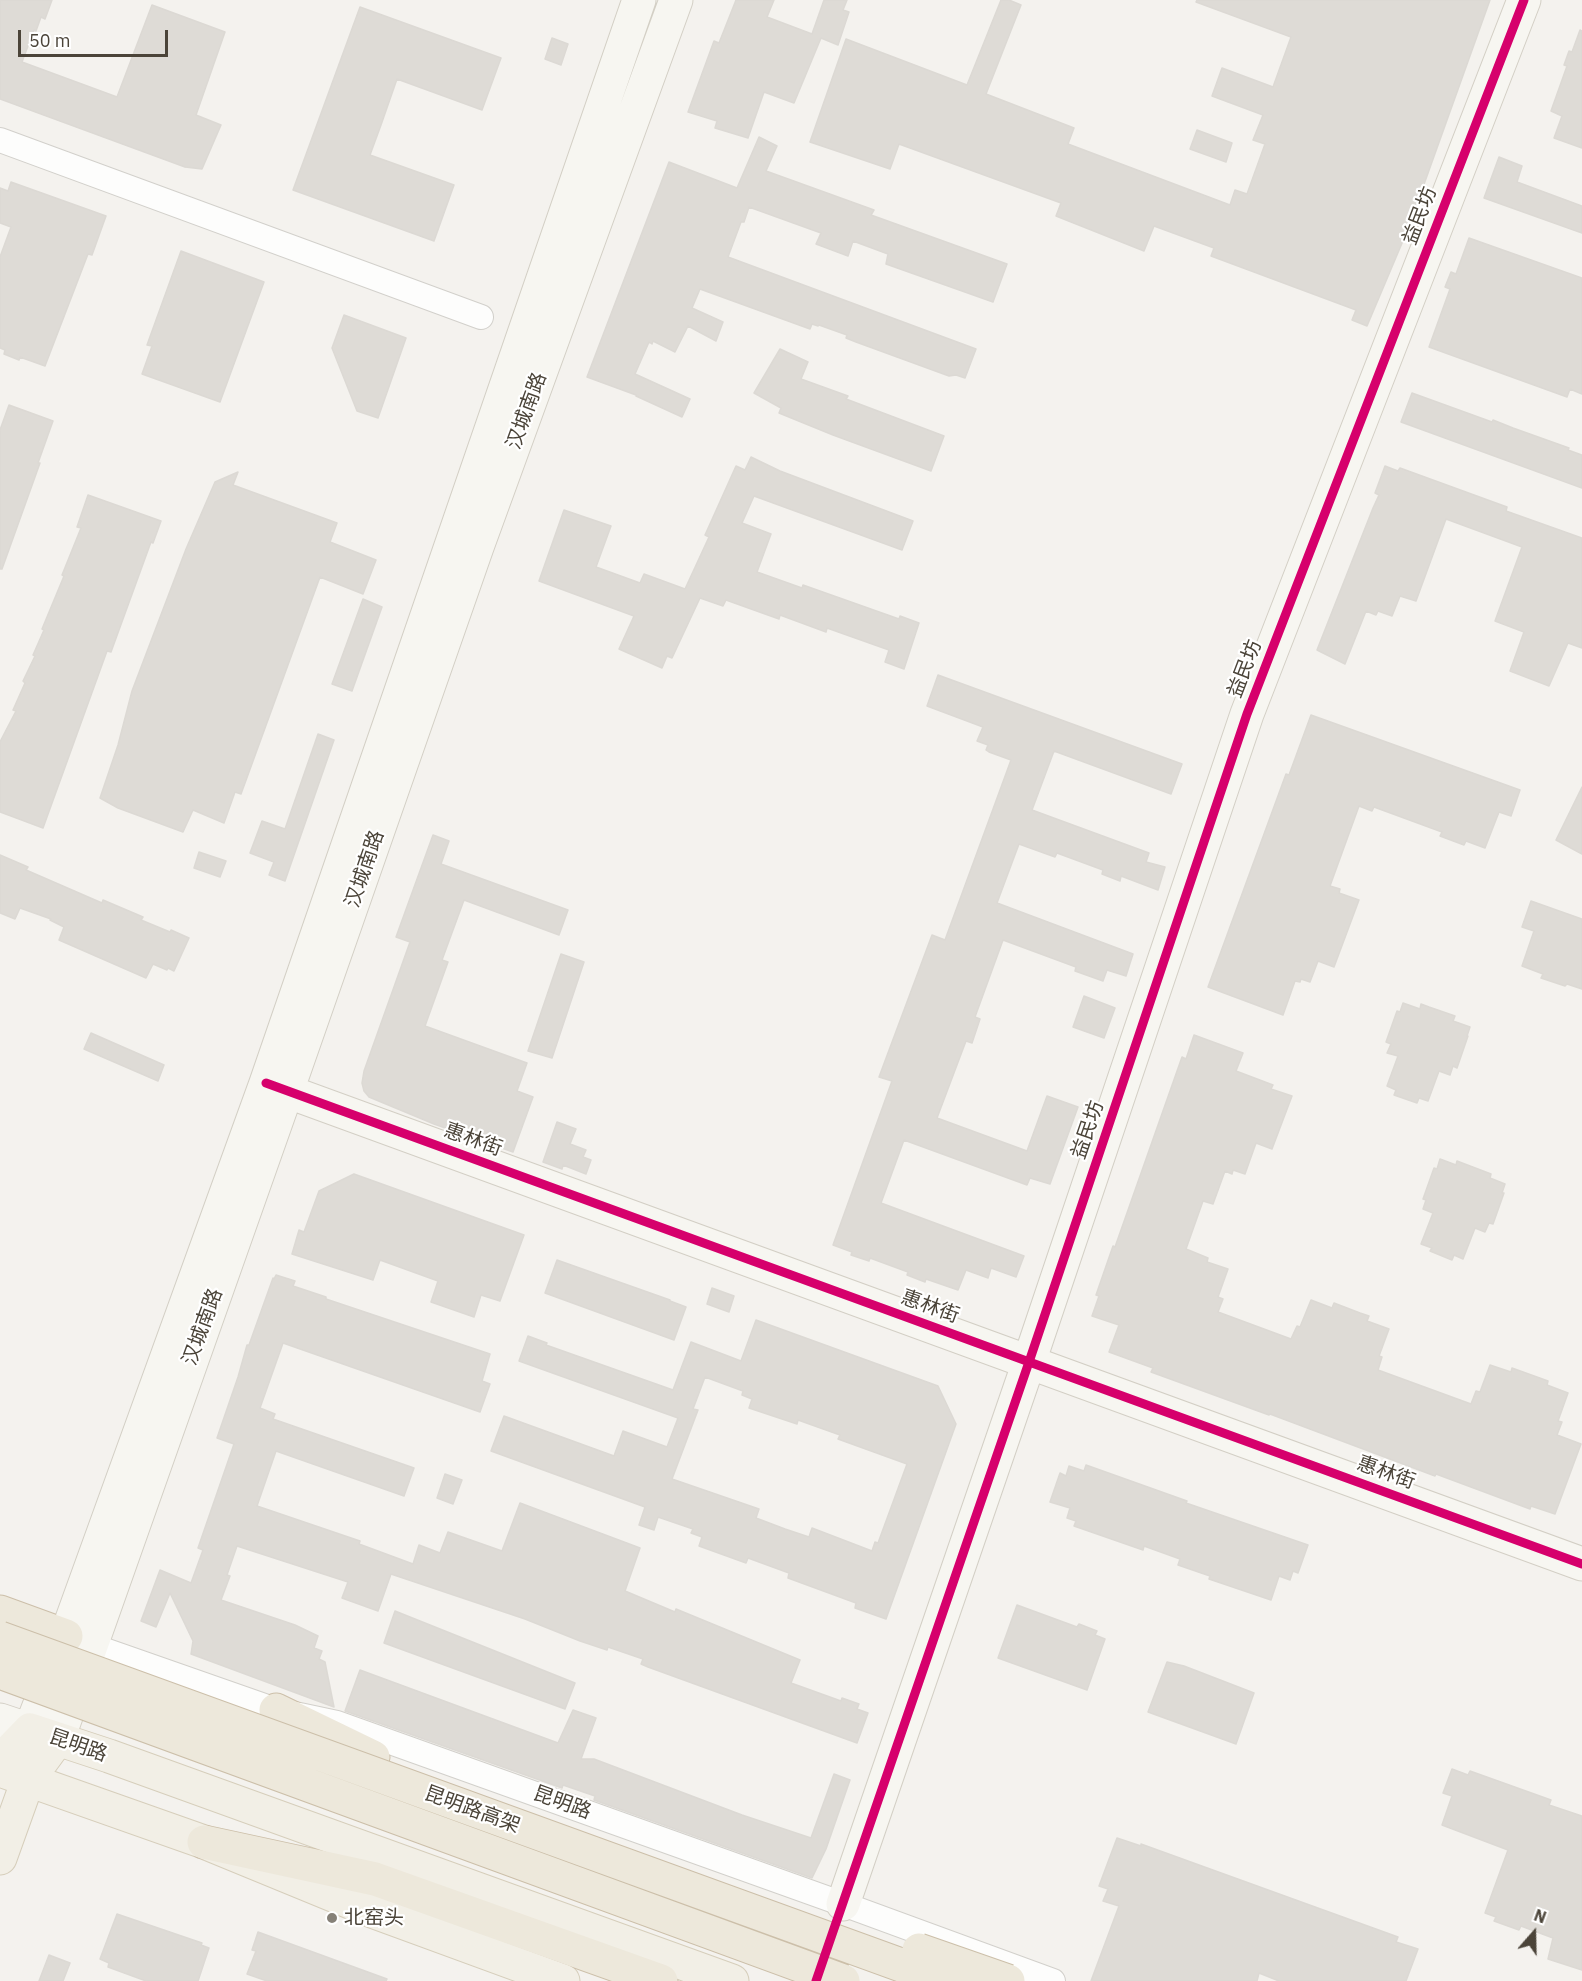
<!DOCTYPE html>
<html>
<head>
<meta charset="utf-8">
<style>
	body { margin:0 }
	#map { position:relative; width:1582px; height:1981px; overflow:hidden; background:#f4f2ee; font-family:"IBM Plex Sans",sans-serif }
	canvas { display:block }
	.north { position:absolute; left:1504px; top:1903px; width:60px; height:60px; -webkit-text-stroke:4px #fff; paint-order:stroke; rotate:20deg; font-size:16px; font-weight:700; line-height:24px; text-align:center; color:#4b4439 }
	.north::after { content:''; display:block; margin:auto; width:21px; height:27px; background:#4b4439; clip-path:polygon(50% 0,100% 100%,50% 72%,0 100%) }
	.scale { position:absolute; left:18px; top:30px; width:150px; height:27px; box-sizing:border-box; border:3px solid #4b4439; border-top:0; padding-left:8px; font-size:18px; line-height:21px; white-space:nowrap; color:#4b4439; -webkit-text-stroke:4px #fff; paint-order:stroke }
</style>
</head>
<body>
<div id="map">
<canvas width="1582" height="1981"></canvas>
<div class="north">N</div>
<div class="scale">50 m</div>
</div>
<script>
const c = document.querySelector('canvas').getContext('2d');
c.lineJoin = 'round';
function paint(path, color) {
  c.fillStyle = color;
  c.fill(path, 'evenodd');
}
function strokePath(path, color, width, dash) {
  c.strokeStyle = color;
  c.lineWidth = width;
  c.lineCap = dash ? 'butt' : 'round';
  c.setLineDash(dash || []);
  c.stroke(path);
}
function label(font, color, halo, rows, align = 'center') {
  c.font = font + ' "IBM Plex Sans","Noto Sans SC",sans-serif';
  c.lineWidth = 4.5;
  c.setLineDash([]);
  c.textBaseline = 'middle';
  c.strokeStyle = halo;
  c.fillStyle = color;
  for (const [text, x, y, turn = 0] of rows) {
    c.save();
    c.translate(x, y);
    c.rotate((+turn || 0) * Math.PI / 180);
    c.textAlign = isNaN(turn) ? turn : align;
    if (halo) c.strokeText(text, 0, 0);
    c.fillText(text, 0, 0);
    c.restore();
  }
}
const building = new Path2D(`
	M0 0H52L45 19 41 17 36 31 34 30 22 62 117 97 152 5 225 32 196 115 221 125 202 169 185 167 0 99Z
	M736 0H774L767 17 812 34 824 0H847L843 10 849 12 838 45 821 38 794 103 764 92 748 138 715 128 717 121 688 112 714 41 719 43Z
	M1001 0H1009L1021 5 986 94 1074 128 1068 144 1230 205 1235 190 1247 194 1265 144 1253 140 1263 115 1212 96 1222 68 1273 87 1291 37 1196 2 1197 0H1490L1408 229 1367 326 1352 320 1356 310 1211 256 1214 248 1154 226 1144 251 1056 216 1061 203 899 144 890 169 810 142 846 39 967 85Z
	M360 7 501 58 482 110 397 79 381 125 370 155 454 185 434 241 293 190Z
	M1580 30 1582 31V148L1554 138 1562 116 1551 111 1567 66 1564 65 1569 51 1572 52Z
	M552 38 568 44 561 65 545 59Z
	M1197 130 1232 143 1226 162 1190 149Z
	M759 137 777 146 766 171 874 210 871 215 1007 264 993 302 886 264 888 254 853 241 848 256 816 244 821 233 749 207 744 222H741L728 257 976 349 965 378 956 375 949 376 856 342 846 338 847 335 819 325 818 326 812 324 810 329 700 289 692 308 723 322 716 341 688 326 675 352 653 341 652 344 649 342 635 374 690 399 682 417 636 396V395L587 377 669 162 737 188Z
	M1499 157 1522 166 1517 182 1582 206V233L1484 198Z
	M11 182 106 216 92 255 88 254 45 366 20 357 19 360 4 354 5 350 0 348V257L11 227 0 223V188L8 191Z
	M1469 238 1582 278V394L1570 389 1567 397 1429 347 1450 289 1445 287 1451 272 1456 274Z
	M181 251 264 282 220 402 142 374 152 346 147 345Z
	M344 315 406 338 378 418 357 411 332 348Z
	M780 349 808 362 801 379 848 396 846 399 944 436 931 471 833 435 779 413 781 408 754 393Z
	M1412 393 1492 422 1493 420 1513 428 1569 448 1568 450 1582 455V488L1401 422Z
	M9 405 53 421 38 463H40L2 569H0V430Z
	M751 457 780 471 913 521 902 550 754 496 742 523 771 534 757 572 802 588 803 585 899 619 900 616 919 623 904 669 885 662 889 650 827 628 826 632 780 615 779 619 726 600 723 606 700 598 672 658 667 656 662 668 619 649 634 616 539 581 564 510 611 526 596 567 640 583 644 574 685 589 709 537 705 535 736 466 745 470Z
	M1385 466 1398 471 1400 468 1507 507 1506 511 1582 538V648L1568 643 1549 686 1510 671 1524 632 1495 621 1522 547 1446 519 1416 601 1400 596 1392 616 1378 611 1376 615 1366 611 1345 664 1317 650 1373 508 1379 495 1375 493Z
	M238 472 233 485 337 523 330 542 376 560 363 594 320 577 241 794 235 792 224 823 193 810 183 832 118 808 100 798 118 745 132 691 186 549 215 482Z
	M88 495 161 521 153 543 151 542 111 652 107 651 43 828 0 812V742L16 711 13 710 25 683 23 681 35 656 33 655 44 630 42 629 64 576 62 575 81 528 77 527Z
	M363 599 382 607 352 691 332 684Z
	M938 675 1182 764 1171 794 1054 751 1032 810 1149 853 1146 862 1165 867 1158 890 1121 876 1120 881 1102 874 1103 870 1057 853 1055 857 1019 844 997 903 1133 954 1126 976 1107 970 1103 981 1075 971 1076 967 1003 940 975 1017 980 1019 972 1043 966 1041 937 1118 1027 1151 1047 1096 1078 1107 1050 1184 1030 1178 1027 1185 904 1140 881 1203 1024 1256 1016 1277 991 1268 988 1278 966 1270 958 1290 926 1279 925 1282 907 1275 908 1272 870 1258 869 1261 851 1255 852 1252 833 1245 892 1081 879 1077 932 935 945 940 1011 760 989 752 986 750 988 745 977 741 983 727 927 706Z
	M1311 715 1520 790 1511 816 1499 812 1485 848 1466 841 1464 845 1440 836 1442 832 1374 807 1372 811 1359 806 1330 886 1340 889 1339 893 1359 900 1334 967 1318 961 1310 982 1301 979 1300 982 1295 981 1283 1015 1208 987 1286 774 1289 775Z
	M318 734 334 740 285 881 269 875 274 862 250 853 262 821 285 829Z
	M1582 787V854L1556 840Z
	M433 835 449 841 441 864 568 910 559 935 464 900 442 960 448 962 425 1026 527 1063 517 1091 533 1097 513 1152 434 1124 369 1097 364 1091 362 1083 364 1071 410 942 396 937Z
	M199 852 226 861 220 877 194 868Z
	M0 855 28 867 26 870 102 903 103 900 143 917 141 920 170 932 171 930 189 938 174 971 168 968 167 970 153 964 146 978 59 940 64 927 50 920 51 919 20 908 15 919 0 913Z
	M1531 901 1582 919V989L1567 984 1565 986 1541 978 1543 974 1522 966 1534 931 1522 927Z
	M561 954 584 962 552 1058 528 1051Z
	M1084 996 1115 1008 1104 1038 1073 1027Z
	M1403 1003 1420 1009 1421 1004 1429 1007 1455 1016 1453 1021 1470 1027 1467 1036H1468L1457 1068 1453 1066 1450 1075 1439 1071 1428 1101 1419 1098 1417 1103 1394 1095 1396 1090 1387 1086 1398 1056 1387 1053 1391 1044 1386 1042 1397 1011 1400 1012Z
	M91 1033 164 1065 158 1081 84 1049Z
	M1194 1035 1243 1053 1236 1071 1273 1085 1271 1089 1292 1096 1272 1149 1256 1143 1245 1174 1233 1170 1232 1174 1225 1171 1213 1204 1203 1201 1186 1249 1208 1258 1207 1262 1228 1269 1218 1297 1223 1299 1218 1312 1291 1339 1297 1326 1300 1327 1311 1300 1332 1308 1334 1303 1360 1313 1369 1316 1367 1321 1389 1329 1379 1356 1382 1357 1378 1370 1471 1404 1476 1391 1480 1392 1490 1365 1511 1372 1512 1368 1548 1381 1547 1385 1568 1393 1558 1421 1562 1422 1557 1435 1581 1444 1555 1514 1531 1506 1530 1509 1436 1474 1435 1476 1270 1414 1269 1415 1151 1372 1153 1368 1109 1352 1119 1325 1092 1316 1099 1296 1096 1295 1113 1246 1115 1247 1182 1057 1186 1059Z
	M557 1122 576 1129 570 1144 586 1150 583 1157 591 1160 586 1174 563 1165 562 1169 543 1162Z
	M1440 1159 1456 1165 1457 1161 1491 1174 1490 1178 1505 1184 1502 1193H1504L1493 1224 1489 1223 1485 1232 1475 1228 1463 1259 1454 1255 1452 1260 1430 1251 1432 1248 1421 1244 1433 1213 1423 1209 1426 1200 1423 1199 1434 1168 1437 1169Z
	M354 1174 524 1235 500 1301 481 1295 474 1317 431 1302 438 1281 380 1260 373 1280 292 1254 299 1230 304 1232 319 1191Z
	M557 1260 670 1300V1301L686 1307 674 1340 545 1293Z
	M276 1275 295 1281 293 1286 326 1297V1299L490 1354 482 1381 490 1384 480 1412 283 1343 260 1408 275 1414 273 1419 414 1468 404 1496 276 1451 257 1506 360 1541 359 1544 413 1564 419 1545 440 1553 448 1532 502 1551 520 1503 640 1548 625 1591 675 1612 676 1609 800 1660 791 1683 841 1701 842 1698 859 1704 857 1709 868 1713 857 1743 648 1667 641 1664 643 1659 608 1647 607 1650 580 1641 525 1619 391 1574 378 1611 342 1598 348 1582 237 1546 227 1575 230 1576 221 1600 295 1625 318 1636 314 1648 322 1651 319 1659 325 1662 334 1707 191 1654 193 1641 170 1593 156 1627 141 1621 160 1570 191 1583 203 1550 198 1548 234 1444 217 1438 238 1377 247 1345H249L273 1278 274 1279Z
	M712 1288 734 1296 729 1312 707 1304Z
	M756 1320 938 1386 956 1424 886 1619 855 1608 856 1603 788 1578 789 1573 748 1558 746 1563 699 1546 702 1537 691 1533 693 1529 658 1517 654 1530 639 1525 645 1507 491 1451 504 1416 614 1456 623 1431 667 1447 678 1418 519 1361 528 1336 547 1343 546 1345 673 1390 691 1342 741 1361ZM705 1377 743 1391 742 1395 752 1399 749 1408 797 1424 798 1420 840 1435 838 1439 907 1464 878 1543 875 1542 872 1551 812 1528 809 1537 785 1529 756 1518 759 1509 672 1479 698 1410 693 1409Z
	M1086 1465 1187 1501 1186 1503 1308 1545 1298 1573 1293 1571 1290 1580 1279 1576 1271 1600 1209 1579 1210 1576 1178 1565 1180 1559 1144 1546 1143 1550 1074 1526 1076 1521 1067 1518 1070 1508 1050 1502 1060 1473 1066 1476 1069 1466 1084 1471Z
	M445 1474 462 1480 453 1504 437 1498Z
	M1017 1605 1077 1627 1079 1624 1097 1631 1095 1635 1105 1639 1087 1690 998 1658Z
	M395 1611 575 1683 565 1709 384 1643Z
	M1167 1662 1184 1666 1254 1693 1236 1744 1148 1712Z
	M360 1670 558 1743 573 1710 596 1718 581 1759H594L742 1815 811 1838 834 1774 850 1780 826 1849 812 1878 594 1800 595 1796 563 1785 562 1788 345 1711Z
	M1452 1769 1468 1775 1470 1771 1551 1800 1549 1805 1582 1816V1970L1548 1959 1553 1938 1521 1926 1519 1930 1494 1921 1496 1917 1485 1913 1508 1850 1442 1825 1452 1796 1443 1793Z
	M1117 1838 1141 1846V1844L1398 1937 1396 1942 1418 1949 1406 1981H1279L1259 1973 1257 1981H1091L1119 1906 1103 1901 1108 1889 1099 1886Z
	M117 1914 202 1943 201 1945 209 1948 198 1981H146L108 1967 109 1963 100 1959Z
	M258 1932 387 1979 386 1981H267L247 1974 256 1951 252 1950Z
	M49 1955 70 1963 63 1981H39Z`);
paint(building, '#dedbd6');
strokePath(building, '#dcd9d4', 1.5);
const street = new Path2D(`
	M0 140 481 317
	M76 1640 276 1710 337 1723 843 1904 1053 1981`);
const secondary = new Path2D(`
	M267 1084 1582 1564
	M0 1720 30 1730 66 1636 266 1083 639 0
	M58 1739 287 1091 477 547 676 0
	M843 1904 1029 1362 1247 714 1524 0`);
const primary = new Path2D(`
	M0 1761 30 1730 109 1756 732 1981
	M0 1770 204 1842 372 1911 563 1981
	M0 1858 28 1780 58 1739`);
const highway = new Path2D(`
	M0 1612 66 1636
	M276 1710 373 1757
	M204 1842 375 1879 661 1981`);
strokePath(street, '#d2d0cb', 26);
strokePath(secondary, '#d3cfc5', 35);
strokePath(primary, '#d6cebb', 35);
strokePath(highway, '#ccbfa9', 35);
strokePath(street, '#fdfdfc', 24);
strokePath(secondary, '#f7f6f1', 33);
strokePath(primary, '#f2efe6', 33);
strokePath(highway, '#ede8db', 33);
const highwayBridge = new Path2D(`
	M0 1638 945 1981
	M0 1672 843 1981
	M919 1950 1008 1981`);
strokePath(highwayBridge, '#ccbfa9', 35, []);
strokePath(highwayBridge, '#ede8db', 33);
strokePath(new Path2D(`
	M266 1083 1582 1564
	M816 1981 1029 1362 1247 714 1524 0`), '#d6006c', 9);
for (const [x, y, r, color] of [
	[332,1918,6,"#868178"]
]) {
  const dot = new Path2D();
  dot.arc(x, y, r, 0, 2 * Math.PI);
  c.fillStyle = color;
  c.fill(dot);
  strokePath(dot, '#fff', 2);
}
label('20px', '#4b4439', '#fff', [
	["益民坊",1420,216,-69],
	["汉城南路",527,411,-70],
	["益民坊",1245,669,-69],
	["汉城南路",365,869,-71],
	["益民坊",1088,1130,-71],
	["惠林街",473,1140,20],
	["惠林街",930,1307,20],
	["汉城南路",203,1327,-70],
	["惠林街",1386,1473,20],
	["昆明路",78,1746,19],
	["昆明路",562,1803,20],
	["昆明路高架",472,1810,20]
]);
label('20px', '#4b4439', '#fff', [
	["北窑头",344,1918]
], 'left');
</script>
</body>
</html>
